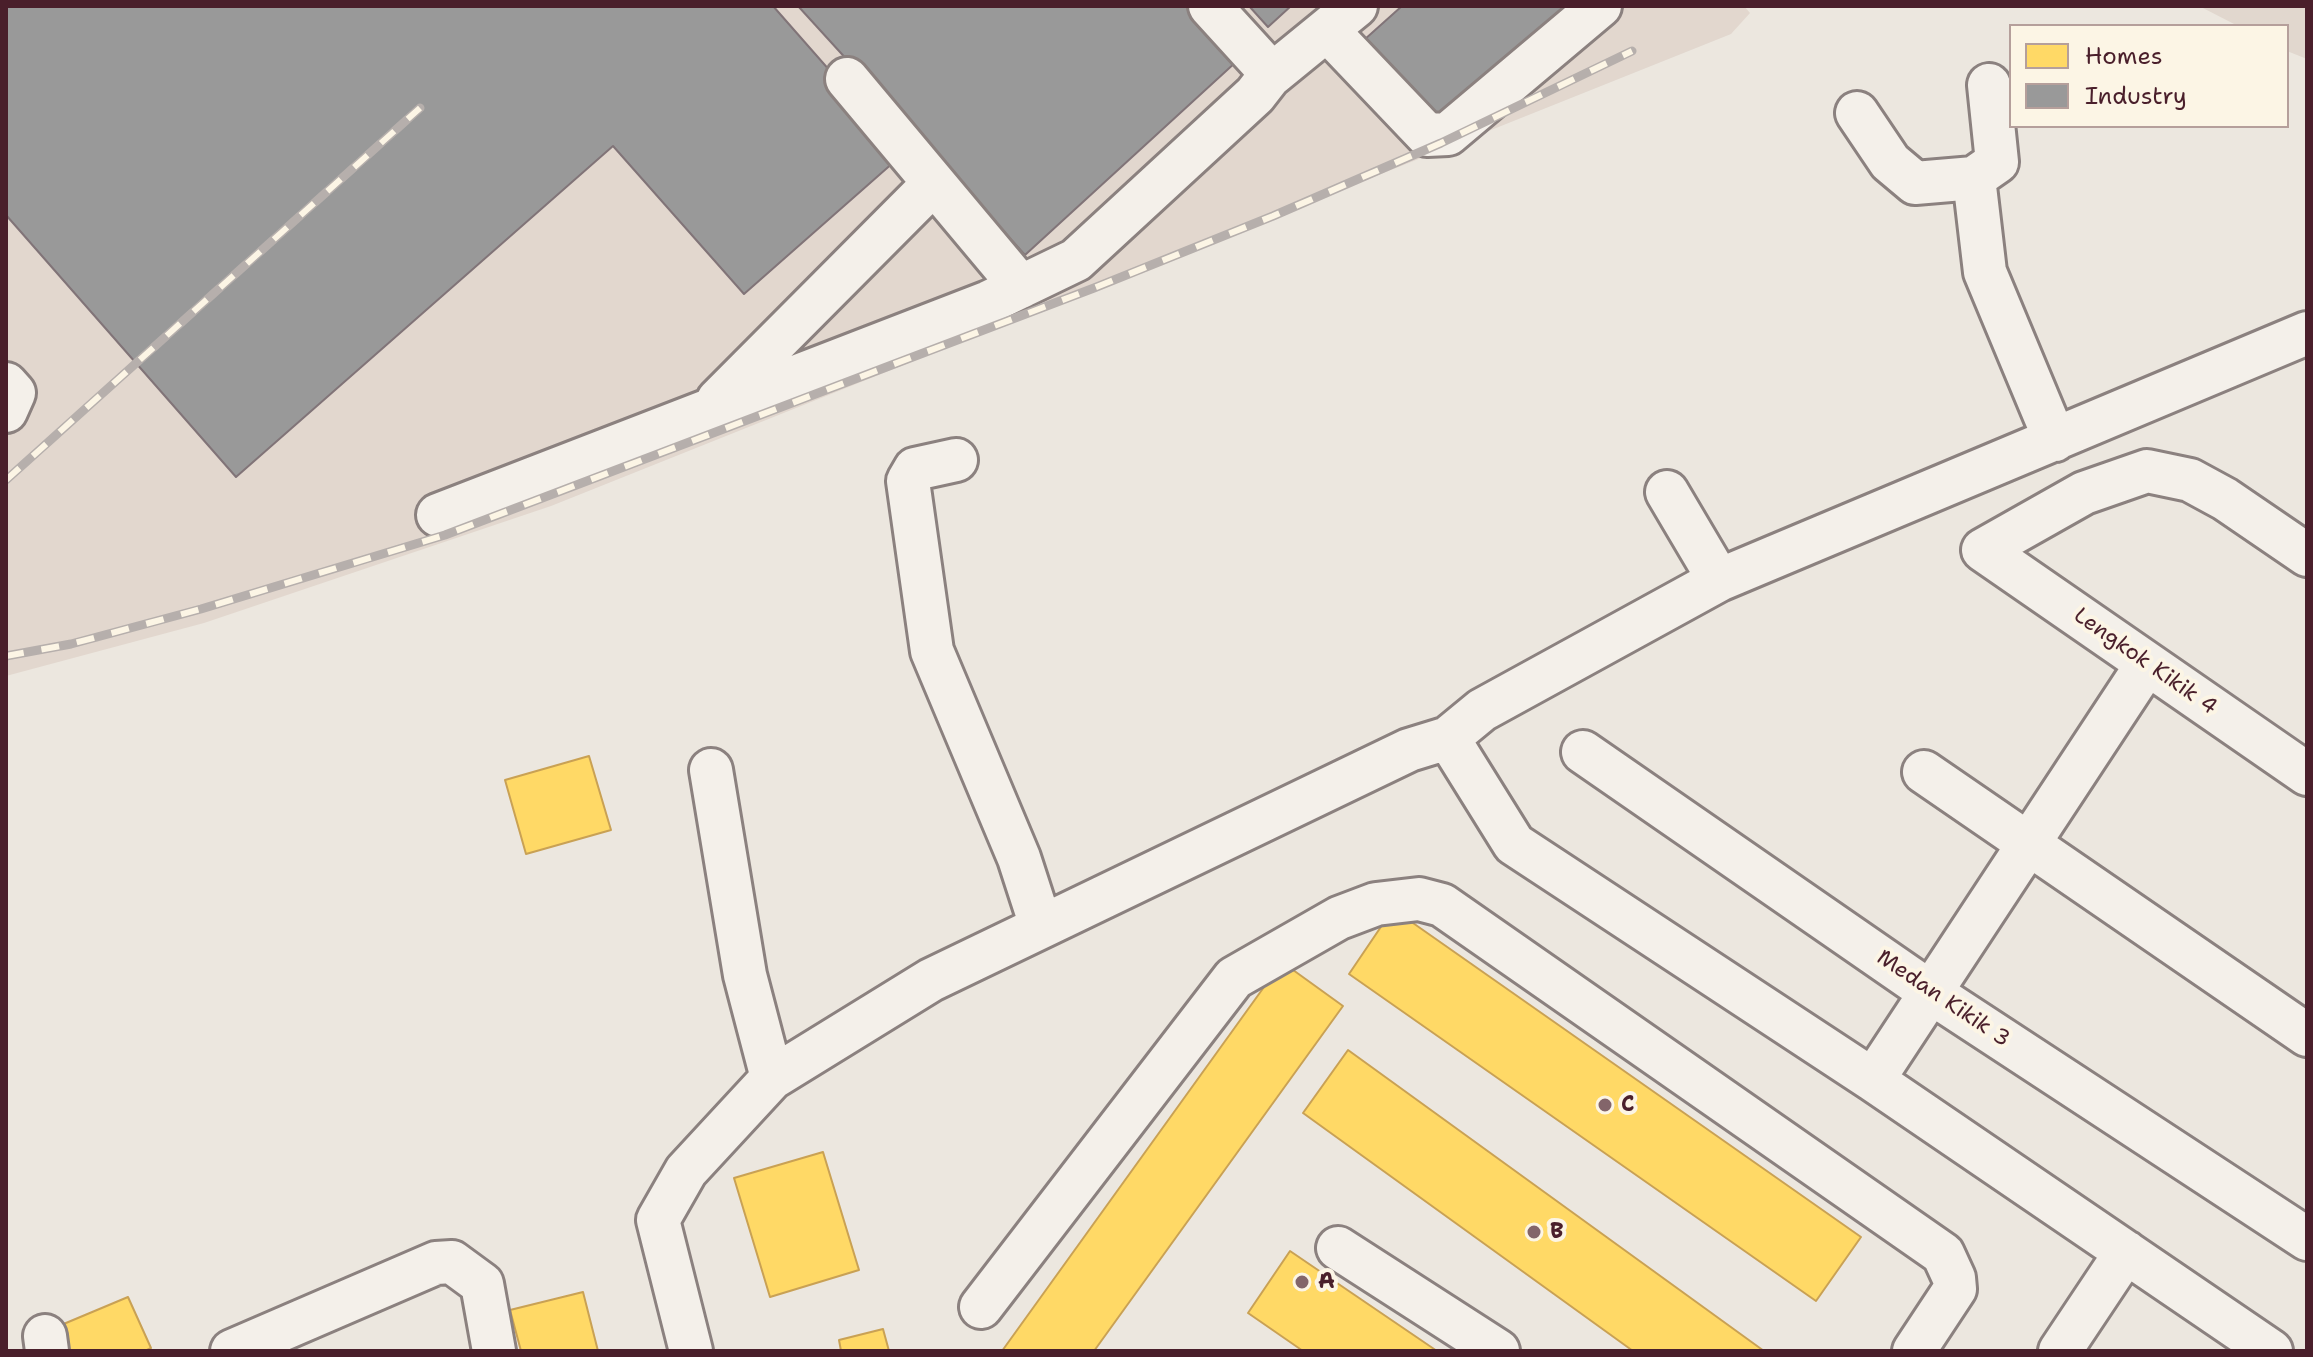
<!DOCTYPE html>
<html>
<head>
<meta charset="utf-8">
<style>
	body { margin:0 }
	#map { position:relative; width:2313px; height:1357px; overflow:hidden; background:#ece7df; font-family:"Shantell Sans",sans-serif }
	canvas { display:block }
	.frame { position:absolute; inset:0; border:8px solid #4a1f2b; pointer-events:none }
	.legend { position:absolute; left:2009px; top:24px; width:280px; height:104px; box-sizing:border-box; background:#fcf5e5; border:2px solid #b59f9b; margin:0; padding:10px 14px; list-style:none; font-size:24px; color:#4a1f2b }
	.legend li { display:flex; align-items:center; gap:16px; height:40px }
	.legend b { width:40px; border:2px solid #b59f9b }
</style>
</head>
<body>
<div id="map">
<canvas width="2313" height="1357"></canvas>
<div class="frame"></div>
<ul class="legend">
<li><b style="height:22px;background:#ffd966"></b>Homes</li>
<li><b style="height:22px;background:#999"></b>Industry</li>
</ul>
</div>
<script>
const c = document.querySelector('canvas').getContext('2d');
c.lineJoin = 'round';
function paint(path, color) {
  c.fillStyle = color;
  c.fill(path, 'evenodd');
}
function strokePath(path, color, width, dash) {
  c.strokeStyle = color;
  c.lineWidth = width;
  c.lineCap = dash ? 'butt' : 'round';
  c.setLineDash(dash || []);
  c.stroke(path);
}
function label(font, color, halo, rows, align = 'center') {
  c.font = font + ' "Shantell Sans",sans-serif';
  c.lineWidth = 8;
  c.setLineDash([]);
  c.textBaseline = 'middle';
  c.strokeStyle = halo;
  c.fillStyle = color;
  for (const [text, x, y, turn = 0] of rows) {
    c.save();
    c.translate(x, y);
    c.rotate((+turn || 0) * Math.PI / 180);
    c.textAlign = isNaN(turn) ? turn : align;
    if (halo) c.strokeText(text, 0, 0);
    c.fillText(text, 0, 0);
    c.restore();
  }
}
paint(new Path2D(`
	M6 6H1744L1750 13 1731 34 551 506 204 623 6 676Z`), '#e2d7ce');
paint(new Path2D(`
	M2199 6H2307V59L2287 51V26H2238Z`), '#e1d7ce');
const homes = new Path2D(`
	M589 756 611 830 526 854 505 780Z
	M1393 909 1861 1237 1816 1301 1349 974Z
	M1282 962 1343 1006 1094 1351H1002Z
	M1348 1050 1764 1351H1633L1303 1113Z
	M823 1152 859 1270 770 1297 734 1178Z
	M1290 1251 1437 1351H1303L1248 1313Z
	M583 1292 598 1351H521L510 1310Z
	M128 1297 151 1348 145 1351H65L54 1328Z
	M883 1329 889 1351H841L839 1340Z`);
paint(homes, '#ffd966');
strokePath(homes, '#c9a154', 2);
const industry = new Path2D(`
	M6 6H773L903 154 744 294 613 146 236 477 6 215Z
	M798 6H1187L1237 61 1025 255Z
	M1249 6H1291L1268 27Z
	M1402 6H1584L1442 130 1364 40Z`);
paint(industry, '#999');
strokePath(industry, '#817478', 2);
const minor = new Path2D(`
	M1327 30 1427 135 1448 134 1600 6
	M1269 77 1356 6
	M847 79 1021 287
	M1857 113 1890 162 1915 183 1974 178 1997 162 1989 85
	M1974 178 1985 272 2055 440
	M6 384 14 393 6 411
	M718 400 934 183
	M956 460 915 469 908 481 932 651 1019 858 1041 926
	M1667 492 1719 580
	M438 515 989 302 1076 260 1255 95 1269 77 1261 62 1210 6
	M2307 555 2225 499 2190 480 2147 471 2084 493 1983 550 2307 774
	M1448 738 1514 844 1873 1080 2271 1351
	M1583 752 1930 992 2307 1239
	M711 770 745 975 772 1078
	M1924 772 2307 1035
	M1873 1080 2147 664
	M1338 1248 1498 1351
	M981 1307 1234 978 1339 918 1376 904 1419 899 1442 905 1943 1254 1954 1278 1955 1289 1914 1351
	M45 1336 47 1351
	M232 1351 436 1263 452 1262 482 1284 494 1351
	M691 1351 658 1220 686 1171 772 1078 931 980 1409 750 1448 738 1482 710 1719 580 2307 333
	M2060 1351 2126 1252`);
strokePath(minor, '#8b817f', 48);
strokePath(minor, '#f4f0ea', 42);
const rail = new Path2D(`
	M6 480 420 108
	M6 656 71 644 201 609 445 535 1094 288 1273 216 1441 143 1632 51`);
strokePath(rail, '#b6afac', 9);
strokePath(rail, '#fcf5e5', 6, [18]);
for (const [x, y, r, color] of [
	[1605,1105,8,"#83656a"],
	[1534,1232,8,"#83656a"],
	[1302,1282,8,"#83656a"]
]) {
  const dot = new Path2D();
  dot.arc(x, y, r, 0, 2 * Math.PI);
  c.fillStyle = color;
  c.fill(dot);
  strokePath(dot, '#fcf5e5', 3);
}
label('22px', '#4a1f2b', '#fcf5e5', [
	["Lengkok Kikik 4",2145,662,35],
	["Medan Kikik 3",1943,999,34]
]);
label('bold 22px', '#4a1f2b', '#fcf5e5', [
	["C",1621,1105],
	["B",1550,1232],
	["A",1318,1282]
], 'left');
</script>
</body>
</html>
